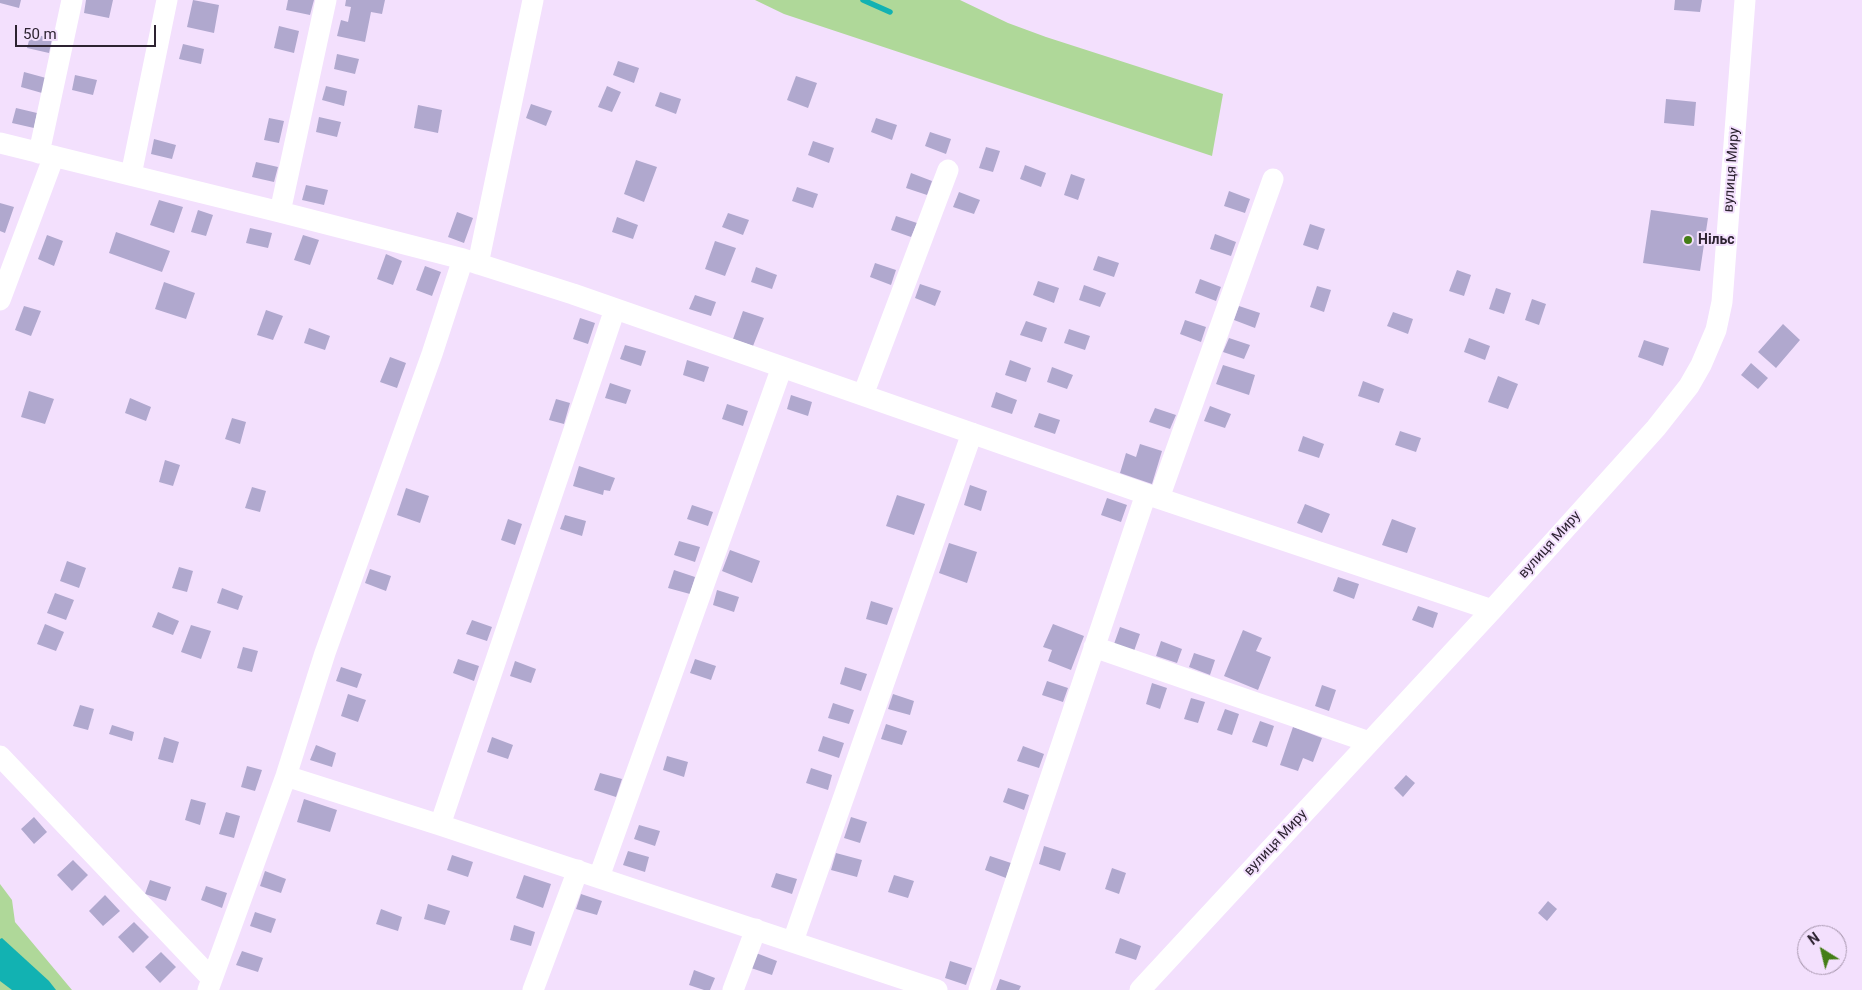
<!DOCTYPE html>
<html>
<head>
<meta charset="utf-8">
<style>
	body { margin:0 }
	#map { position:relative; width:1862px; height:990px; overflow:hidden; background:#f3e0fd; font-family:Roboto,sans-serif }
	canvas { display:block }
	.north { position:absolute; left:1797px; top:925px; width:50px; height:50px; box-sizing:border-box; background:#f3e0fd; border:1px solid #a494ab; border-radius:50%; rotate:324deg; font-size:14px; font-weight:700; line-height:20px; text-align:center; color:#2d2331 }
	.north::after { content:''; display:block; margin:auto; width:18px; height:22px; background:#447e17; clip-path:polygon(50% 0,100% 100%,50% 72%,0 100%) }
	.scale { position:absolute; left:15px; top:25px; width:141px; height:22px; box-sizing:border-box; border:2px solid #2d2331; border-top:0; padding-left:6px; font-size:15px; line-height:18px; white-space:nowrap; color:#2d2331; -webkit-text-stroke:4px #f3e0fd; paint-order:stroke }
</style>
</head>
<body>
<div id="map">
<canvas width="1862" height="990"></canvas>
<div class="north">N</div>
<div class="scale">50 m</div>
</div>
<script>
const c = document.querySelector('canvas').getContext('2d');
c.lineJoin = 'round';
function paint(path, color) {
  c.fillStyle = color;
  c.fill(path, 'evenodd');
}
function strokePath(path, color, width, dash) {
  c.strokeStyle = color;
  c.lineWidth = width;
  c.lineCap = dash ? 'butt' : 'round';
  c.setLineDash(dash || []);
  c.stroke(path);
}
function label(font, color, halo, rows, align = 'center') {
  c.font = font + ' Roboto,sans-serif';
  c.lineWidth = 4;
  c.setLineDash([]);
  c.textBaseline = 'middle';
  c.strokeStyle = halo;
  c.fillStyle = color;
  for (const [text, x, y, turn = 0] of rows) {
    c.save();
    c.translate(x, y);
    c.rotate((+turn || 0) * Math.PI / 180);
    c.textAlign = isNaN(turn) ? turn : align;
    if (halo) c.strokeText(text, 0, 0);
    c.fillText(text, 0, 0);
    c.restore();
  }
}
paint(new Path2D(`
	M755 0H960L1008 23 1046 37 1223 94 1212 156 784 14Z
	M0 884 12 900 15 922 72 990H0Z`), '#afd899');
paint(new Path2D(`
	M2 938 49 981 56 990H12L0 981V939Z`), '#12b2b2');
strokePath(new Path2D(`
	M863 0 890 12`), '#12b2b2', 5.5);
paint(new Path2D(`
	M0 0H21L19 8 0 3Z
	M86 0H113L109 18 84 13Z
	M193 0 219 5 214 33 187 27Z
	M288 0H314L310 15 286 10Z
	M346 0H385L382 14 371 12 365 42 337 36 341 20 348 22 351 7 345 6Z
	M1675 0H1702L1700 12 1674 10Z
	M279 26 299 31 294 53 274 48Z
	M31 33 52 39 49 53 27 48Z
	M183 44 204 49 201 64 179 59Z
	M337 54 359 59 355 74 334 69Z
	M618 61 639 68 634 83 613 75Z
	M24 72 46 78 42 93 21 87Z
	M75 75 97 80 93 95 72 90Z
	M796 76 817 83 808 108 787 100Z
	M326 86 347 91 344 106 322 100Z
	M607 86 621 92 612 112 598 107Z
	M660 92 681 99 676 114 655 106Z
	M1666 99 1696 102 1694 126 1664 123Z
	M531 104 552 111 546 126 526 118Z
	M418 105 442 110 438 133 414 128Z
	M16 108 37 113 34 128 12 123Z
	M319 117 341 122 337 137 316 132Z
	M269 118 284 121 279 143 264 140Z
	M876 118 897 125 892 140 871 132Z
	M930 132 951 139 946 154 925 146Z
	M154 139 176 145 172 159 151 154Z
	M813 141 834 148 829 163 808 155Z
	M986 147 1000 151 993 172 979 168Z
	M636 160 657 167 644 202 624 194Z
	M256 162 278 167 274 182 252 177Z
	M1025 165 1046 173 1041 187 1020 179Z
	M911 173 932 181 927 195 906 188Z
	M1071 174 1085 179 1078 200 1064 195Z
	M306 185 328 190 324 205 302 200Z
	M797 187 818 194 813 208 792 201Z
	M1229 191 1250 199 1245 213 1224 206Z
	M959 192 980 200 974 214 953 207Z
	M159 200 183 207 174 233 150 225Z
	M0 203 14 207 5 233 0 231Z
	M198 210 213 215 206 236 191 232Z
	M1651 210 1708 218 1700 271 1643 263Z
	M457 212 473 218 464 243 448 237Z
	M728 213 749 220 743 235 722 227Z
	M896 216 917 223 911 237 891 230Z
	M617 217 638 225 633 239 612 232Z
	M1310 224 1325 229 1318 250 1303 245Z
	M250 228 272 233 268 248 246 243Z
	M116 232 170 251 162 272 109 253Z
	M1215 234 1236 242 1231 256 1210 249Z
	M47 235 63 241 54 266 38 259Z
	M303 235 319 240 310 265 294 260Z
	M715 241 736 248 725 276 705 269Z
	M386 254 402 261 393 285 377 279Z
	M1098 256 1119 263 1114 277 1093 270Z
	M875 263 896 270 891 285 870 277Z
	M425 266 441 272 432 296 416 290Z
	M756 267 777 275 772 289 751 282Z
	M1457 270 1471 275 1464 296 1449 291Z
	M1200 279 1221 287 1216 301 1195 293Z
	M1038 281 1059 288 1054 303 1033 295Z
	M164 282 195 293 186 319 155 309Z
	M920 284 941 291 935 306 915 298Z
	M1084 285 1106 293 1100 307 1079 300Z
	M1317 286 1331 290 1324 312 1310 307Z
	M1496 288 1511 293 1504 314 1489 309Z
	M695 295 716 302 711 316 689 309Z
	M1532 299 1546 304 1539 325 1525 320Z
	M24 306 41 311 31 336 15 330Z
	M1239 306 1260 313 1255 328 1234 320Z
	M266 310 283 316 273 340 257 335Z
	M743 311 764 318 753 346 733 339Z
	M1393 312 1413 319 1408 334 1387 326Z
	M580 318 595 323 588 344 573 339Z
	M1185 320 1206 327 1201 342 1180 334Z
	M1026 321 1047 328 1042 342 1020 335Z
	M1783 324 1800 340 1776 368 1758 352Z
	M309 328 330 336 325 350 304 343Z
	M1069 329 1090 336 1085 350 1064 343Z
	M1229 338 1250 345 1244 359 1223 352Z
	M1469 338 1490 346 1485 360 1464 352Z
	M1644 340 1669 348 1663 366 1638 357Z
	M625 345 646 351 641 366 620 359Z
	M390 357 406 363 397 388 380 382Z
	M687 360 709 367 704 382 683 375Z
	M1010 360 1031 368 1026 382 1005 375Z
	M1751 363 1768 378 1758 389 1741 375Z
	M1223 365 1255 375 1249 395 1216 384Z
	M1052 367 1073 375 1067 389 1047 382Z
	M1498 376 1518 384 1508 409 1488 402Z
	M1363 381 1384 389 1379 403 1358 396Z
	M610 383 631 390 626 404 605 398Z
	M29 391 54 399 45 424 21 417Z
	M996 392 1017 400 1012 414 991 407Z
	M791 395 812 402 808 416 787 409Z
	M130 398 151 407 146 421 125 413Z
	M556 399 570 403 564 424 549 420Z
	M727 404 748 411 743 426 722 419Z
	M1210 406 1231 414 1225 428 1204 421Z
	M1155 408 1176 415 1170 429 1149 422Z
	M1039 413 1060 420 1055 434 1034 427Z
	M232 418 246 422 240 444 225 439Z
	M1400 431 1421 438 1416 452 1395 445Z
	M1303 436 1324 444 1319 458 1298 451Z
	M1140 444 1162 451 1152 484 1120 473 1126 453 1136 457Z
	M165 460 180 465 173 486 159 482Z
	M579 466 615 478 610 491 604 490 603 495 573 486Z
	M970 485 987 491 981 511 964 505Z
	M252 487 266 491 260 512 245 508Z
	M406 488 429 496 420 523 397 515Z
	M897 495 925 504 914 535 886 526Z
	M1107 498 1127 505 1121 522 1101 515Z
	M1305 504 1330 514 1322 533 1297 523Z
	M692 505 713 512 708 526 687 519Z
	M565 515 586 521 582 536 560 529Z
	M508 519 522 524 515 545 501 540Z
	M1392 519 1416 528 1407 553 1382 545Z
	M679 541 700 547 695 562 674 555Z
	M949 543 977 552 967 583 939 573Z
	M730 550 760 561 752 583 722 571Z
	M67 561 86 568 79 588 60 581Z
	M179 567 193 571 187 592 172 588Z
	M370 569 391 576 386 591 365 583Z
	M674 570 695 577 690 594 668 588Z
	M1338 577 1359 584 1354 599 1333 591Z
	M222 588 243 596 238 610 217 603Z
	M717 590 739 597 734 612 713 605Z
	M55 593 74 600 66 620 47 613Z
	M871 601 893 608 887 625 866 619Z
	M1418 606 1438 613 1433 628 1412 620Z
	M158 612 179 621 173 635 152 627Z
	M472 620 492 627 487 641 466 634Z
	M45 624 64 632 56 651 37 644Z
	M1053 624 1084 636 1071 670 1048 661 1052 650 1043 647Z
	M191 625 211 631 201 659 181 652Z
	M1120 627 1140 634 1134 651 1114 644Z
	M1243 630 1262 638 1256 651 1271 657 1258 690 1224 676Z
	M1161 641 1182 649 1177 663 1156 656Z
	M243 647 258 651 252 672 237 668Z
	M1194 653 1215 660 1210 675 1189 667Z
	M458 659 479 666 474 681 453 673Z
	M695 659 716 666 711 680 690 673Z
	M515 661 536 669 531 683 510 676Z
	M341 667 362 674 357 688 336 681Z
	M845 667 867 674 861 691 840 684Z
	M1047 681 1068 688 1063 702 1042 695Z
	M1152 683 1167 688 1160 709 1146 704Z
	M1322 685 1336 690 1329 711 1315 706Z
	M348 694 366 700 358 722 341 716Z
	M893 694 914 701 910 715 888 709Z
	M1191 698 1205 702 1198 723 1184 719Z
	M833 703 854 710 849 724 828 718Z
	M80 705 94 709 88 730 73 726Z
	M1225 709 1239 714 1232 735 1217 730Z
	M1260 721 1274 726 1267 747 1252 742Z
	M886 724 907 731 902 745 881 739Z
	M112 725 134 732 132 741 109 734Z
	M1293 727 1322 738 1313 762 1303 758 1298 771 1280 765Z
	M823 736 844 743 839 758 818 751Z
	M164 737 179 742 173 763 158 759Z
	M492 737 513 745 508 759 487 752Z
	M316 745 336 753 332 767 310 760Z
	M1023 746 1044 754 1039 768 1017 761Z
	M667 756 688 762 684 777 663 770Z
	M247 766 262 770 255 791 241 787Z
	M811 768 832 775 828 790 806 783Z
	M600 773 622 779 616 797 594 790Z
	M1406 775 1415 783 1403 797 1394 788Z
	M1008 788 1029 795 1024 810 1003 802Z
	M191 799 206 803 200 825 185 820Z
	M304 799 337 810 330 832 297 822Z
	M226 812 240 816 234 838 219 834Z
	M34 817 47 832 34 844 21 829Z
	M851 817 867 822 860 843 844 838Z
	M639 825 660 831 655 846 634 839Z
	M1044 846 1066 853 1060 871 1039 864Z
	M628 851 649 857 645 872 623 865Z
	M836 853 862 860 857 877 831 870Z
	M452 855 473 862 468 877 447 870Z
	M990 856 1011 863 1006 878 985 870Z
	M73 860 88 875 72 891 57 875Z
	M1112 868 1126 873 1119 894 1105 889Z
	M265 871 286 879 281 893 260 886Z
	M776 873 797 879 792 894 771 887Z
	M524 875 551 884 543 908 516 898Z
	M894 875 914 881 908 898 888 892Z
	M150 880 171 887 166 901 145 894Z
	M206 886 227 893 222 908 201 900Z
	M581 894 602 901 597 915 576 909Z
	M105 895 120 911 103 926 89 911Z
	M1548 901 1557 909 1547 921 1538 913Z
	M428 904 450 911 445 925 424 919Z
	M381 909 402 917 398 931 376 924Z
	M255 912 276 919 271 933 250 926Z
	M134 922 149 937 133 953 118 937Z
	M514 925 535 932 531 946 510 940Z
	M1120 938 1141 946 1136 960 1115 953Z
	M242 951 263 958 258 972 236 965Z
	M161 952 176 967 160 983 145 967Z
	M756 953 777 961 772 975 751 968Z
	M950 961 972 968 966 985 945 978Z
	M694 970 715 978 710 990H704L689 985Z
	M1000 979 1021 986 1019 990H996Z`), '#b0a8ce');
strokePath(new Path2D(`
	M0 143 280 212 463 259 573 294 1146 494 1492 610
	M39 153 72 0
	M131 175 167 0
	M280 212 326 0
	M478 264 533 0
	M0 300 54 156
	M863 395 948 170
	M1159 498 1273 179
	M1094 647 1369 742
	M0 756 212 979
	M286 776 440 825 937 990
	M440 825 615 309
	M599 877 782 367
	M793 941 972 433
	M208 990 286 776 325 653 432 354 463 259
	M533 990 578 870
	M733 990 756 929
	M979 990 1146 494
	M1140 990 1492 610 1656 428 1689 386 1701 365 1716 330 1722 302 1745 0`), '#fff', 21);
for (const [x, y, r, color] of [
	[1688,240,5,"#447e17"]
]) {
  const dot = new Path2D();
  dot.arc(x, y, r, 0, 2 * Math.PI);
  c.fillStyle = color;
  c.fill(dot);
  strokePath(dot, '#f3e0fd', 2);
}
label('14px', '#2d2331', '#f3e0fd', [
	["вулиця Миру",1732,170,-86],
	["вулиця Миру",1550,545,-48],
	["вулиця Миру",1276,843,-47]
]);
label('bold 14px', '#2d2331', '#f3e0fd', [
	["Нільс",1698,240]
], 'left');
</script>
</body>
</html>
